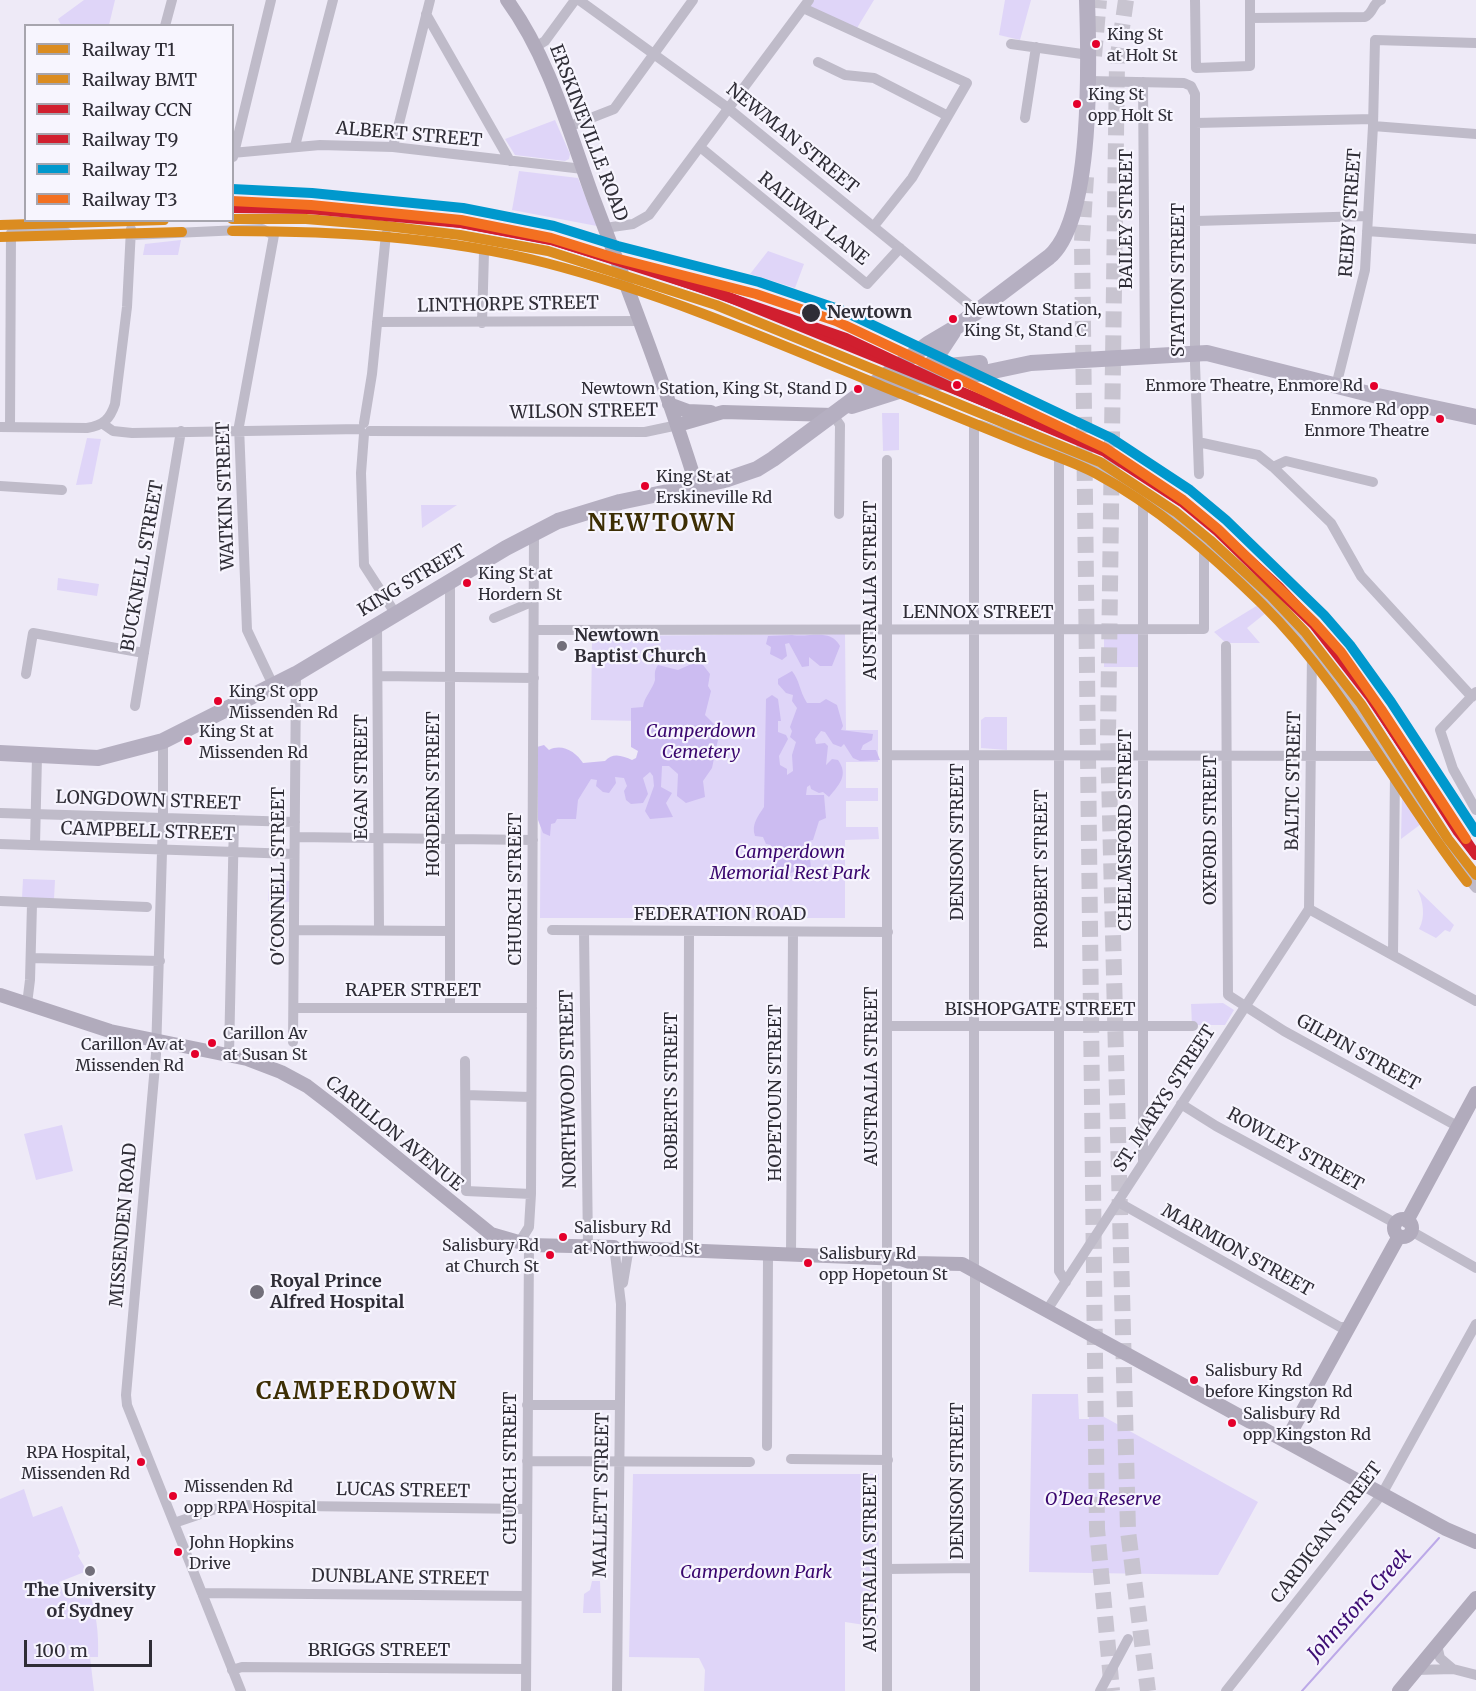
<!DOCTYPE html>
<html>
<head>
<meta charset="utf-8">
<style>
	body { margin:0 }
	#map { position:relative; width:1476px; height:1691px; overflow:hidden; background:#eeeaf7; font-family:Merriweather,serif }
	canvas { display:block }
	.legend { position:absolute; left:24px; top:24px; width:210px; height:198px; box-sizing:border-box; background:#f7f5fe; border:2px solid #a7a5ae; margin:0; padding:8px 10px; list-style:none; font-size:18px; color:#2f2d36 }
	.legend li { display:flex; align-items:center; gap:12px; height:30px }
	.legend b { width:30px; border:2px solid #a7a5ae }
	.scale { position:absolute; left:24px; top:1640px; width:128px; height:27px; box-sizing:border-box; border:3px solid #2f2d36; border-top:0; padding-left:8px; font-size:18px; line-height:21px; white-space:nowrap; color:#2f2d36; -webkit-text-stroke:4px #f7f5fe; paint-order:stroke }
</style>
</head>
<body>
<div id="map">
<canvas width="1476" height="1691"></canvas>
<ul class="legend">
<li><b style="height:8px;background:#db8c20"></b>Railway T1</li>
<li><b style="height:8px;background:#db8c20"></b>Railway BMT</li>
<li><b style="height:8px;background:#d11f2f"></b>Railway CCN</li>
<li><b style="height:8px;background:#d11f2f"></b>Railway T9</li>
<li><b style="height:8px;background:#0098cd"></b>Railway T2</li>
<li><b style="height:8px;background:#f37021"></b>Railway T3</li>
</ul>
<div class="scale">100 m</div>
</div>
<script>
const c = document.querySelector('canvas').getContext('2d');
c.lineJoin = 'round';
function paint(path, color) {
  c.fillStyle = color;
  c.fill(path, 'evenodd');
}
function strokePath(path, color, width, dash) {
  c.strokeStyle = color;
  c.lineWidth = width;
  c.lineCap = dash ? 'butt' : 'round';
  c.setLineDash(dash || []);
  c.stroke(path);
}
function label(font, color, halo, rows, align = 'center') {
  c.font = font + ' Merriweather,serif';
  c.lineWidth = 4.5;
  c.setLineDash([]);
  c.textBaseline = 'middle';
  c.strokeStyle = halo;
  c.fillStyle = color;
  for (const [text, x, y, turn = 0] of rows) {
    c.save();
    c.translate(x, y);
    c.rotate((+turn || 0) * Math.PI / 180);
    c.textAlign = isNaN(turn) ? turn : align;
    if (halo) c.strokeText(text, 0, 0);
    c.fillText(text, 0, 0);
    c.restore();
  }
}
paint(new Path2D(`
	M84 0H115L109 25H61L58 19Z
	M813 0H874L857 28 808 6Z
	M1005 0H1031L1020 40 999 35Z
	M555 120 570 154 569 159 565 161 515 155 505 139Z
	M519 171 578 178 597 226 512 210Z
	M181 240 178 255H143L145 244Z
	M768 251 804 264 795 288 750 274Z
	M882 413H899V450L883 451Z
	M87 438 101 439 92 484 76 485Z
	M421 505H457L422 528Z
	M58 578 99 584 97 596 57 590Z
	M1258 605 1267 612 1247 628 1260 643H1226L1214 632Z
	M845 634 846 730H878V762H846V788H878V801H846V827H878L879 839 845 840V918H540L541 765H640V721L591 720 592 636Z
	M1104 634H1139V667H1104Z
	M985 717H1007V750L981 748V720Z
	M1402 796 1421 824 1401 839Z
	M23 879 55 880 54 899 22 898Z
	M269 881H291V902L268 901Z
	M1417 889 1454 925 1450 932 1445 930 1436 938 1419 929C1426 917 1423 900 1417 889Z
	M1223 1003 1234 1010 1225 1025H1192L1191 1004Z
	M62 1125 73 1171 36 1180 24 1134Z
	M1032 1394H1078L1079 1419H1089L1088 1408 1258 1502 1218 1575 1029 1572Z
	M633 1474H879L878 1627 845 1622V1691H704L705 1670 699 1658 629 1657Z
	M24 1489 33 1517 62 1506 80 1553 78 1556 87 1571 59 1582 65 1597 88 1588C96 1612 99 1631 98 1657H90L94 1691H0V1499Z
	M592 1581H600L601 1613H583L584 1594 590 1590Z`), '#dfd5f8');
paint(new Path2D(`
	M792 635C810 638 830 628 840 646L832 666H820L809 657V666L802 667 789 643 785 644 787 656 782 660 770 654 771 647 766 644 768 636Z
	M696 662 703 665 710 674 708 686 711 691 705 715 717 727 719 735 712 768 703 781 705 797 686 803 677 796 678 774 669 766H662L661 787 672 793 666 803 673 817 650 819 645 811 654 786 653 776 650 772 643 778 648 794 643 803 631 804 626 800 624 791 627 786 624 778 615 777 616 783 609 793 603 792 596 786 597 780 591 779 578 800 576 819H557L555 823 551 824 550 836 543 833 538 820 537 747 544 745 549 750C562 743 576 752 583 763L605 761C613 752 623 756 632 760L636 758 638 751 631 747V708L643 707C644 697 653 689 655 680 655 673 654 671 658 665L678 670Z
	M792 671C800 681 799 690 807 703H820L826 699 837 705 843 726 841 730 873 734 872 740 863 745 861 750H876L880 760 860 761 853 758 844 744 841 747 833 744 825 732 821 731 815 739 816 744 825 743 828 746 826 765 832 759 838 760C849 775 839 785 829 797L823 792 819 793 811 789 810 785 807 787 806 795H824L826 818 819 821 813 840 804 842 809 851 811 868 800 866C794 875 785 875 776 872L770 860 771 845 766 844 763 837 755 836C751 825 758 816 764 807L766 699 772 695 778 699 781 721H778V732L786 735 788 739 779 756 780 765 787 769V775L793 771 792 755 796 742 790 737 792 731 790 727 797 708 792 701 793 695 786 693 778 684V679Z`), '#ccbcf1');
strokePath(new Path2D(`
	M1302 1691 1439 1538`), '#bca9e8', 2);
strokePath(new Path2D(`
	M1126 0 1117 62 1108 736 1128 1531 1148 1691
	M1094 56 1099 0
	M1086 177 1082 241 1097 1529 1112 1691`), '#c8c4d0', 16, [16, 8]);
strokePath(new Path2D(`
	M579 0 724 105 978 312
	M1195 0 1196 68 1250 66V0
	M803 8 967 83 912 178 874 226
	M426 14 510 161
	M1250 18 1365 17C1374 13 1372 3 1381 0
	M165 26 172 0
	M1011 44 1089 55
	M537 46 545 41 575 0
	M818 62 845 75 874 78 948 116
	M1089 81 1184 83 1191 86 1195 94V364L1199 474
	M1143 82 1145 355
	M1025 118 1036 47
	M1195 123 1373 119
	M1373 126 1476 134
	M568 127 614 109 693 0
	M295 146 333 0
	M393 147 430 0
	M700 147 867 284 900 248
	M232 153 320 145 393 147 583 169
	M233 157 271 0
	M1196 221 1368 216
	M605 228 633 224 649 215 809 0
	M1367 231 1476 239
	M131 235 262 229 274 235 239 426 247 630 273 685
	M377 322 640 321
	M482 323 484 252
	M1336 386 1365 270 1373 126 1375 40 1476 43
	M833 415 840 425 839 514
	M364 423 372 374 386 234
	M103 424 113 431 132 433 360 429
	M0 427 87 428C104 425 110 419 115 404L127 307 131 229
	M10 427 11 233H67
	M370 431 645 432 678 425
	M364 434 361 473 364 565 395 613
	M1198 442 1258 455 1273 467 1331 523 1361 576 1472 697
	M1059 454V1271L1066 1282
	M1273 467 1286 461 1373 482
	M0 486 62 490
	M1143 498V1162
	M494 618 534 601
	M377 624 379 930
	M535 630 1204 629V544
	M1226 646 1228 995 1284 1031 1457 1126
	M26 674 33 633 144 653
	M379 676 534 678
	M1476 692 1440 730 1453 769 1476 810
	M135 706 181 431
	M163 741V818L156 1054 126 1395 127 1405 241 1691
	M888 755 1384 756
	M0 813 295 822
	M295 837 533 840
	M0 844 294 854
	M35 845 37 756
	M0 901 147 907
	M1309 909 1312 653
	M1309 909 1476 1001
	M295 930 450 931
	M552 930 888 932
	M584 931 588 1247
	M1393 954 1395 774
	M31 958 160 961
	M27 1004 30 980 32 904
	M450 1007V581
	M295 1008H532
	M888 1026H1193
	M293 1042 296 674
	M229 1055 234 820
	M465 1061 466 1191 531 1194
	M466 1095 530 1097
	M1181 1104 1216 1126 1395 1223
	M1118 1202 1340 1327H1348
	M1411 1231 1476 1268
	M519 1243 529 1227 531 1194 534 533
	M688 1251 689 931
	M615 1254 621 1304 617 1691
	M791 1255 793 932
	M974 1264V427L980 425C1014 437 1049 448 1082 464 1181 510 1285 611 1348 700 1392 762 1426 831 1476 888
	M975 1270V1691
	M623 1283 628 1253
	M1049 1307 1309 909
	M527 1405H620
	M767 1446 768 1255
	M791 1459 888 1460
	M527 1461 750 1462
	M174 1523 227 1505 526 1509
	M887 1569 975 1568
	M202 1593 526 1596
	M1437 1645 1440 1658 1453 1669
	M232 1670 242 1667 526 1669
	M1416 1670 1453 1669 1476 1675
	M526 1691 529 1245
	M887 1691V460
	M1100 1691 1128 1639
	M1226 1691 1382 1494 1476 1324`), '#bfbbc9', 10);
strokePath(new Path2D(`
	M507 0C550 59 569 132 594 200 630 295 667 390 697 487
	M669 404 688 411 711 412
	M678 425 723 412 833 415
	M0 995 110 1031 247 1059 281 1072 307 1086 337 1109 491 1234 529 1245 614 1247
	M1394 1228a9 9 0 1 1 18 0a9 9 0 1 1-18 0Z
	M1407 1221 1476 1093
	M629 1248 901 1259 913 1263 962 1264 1446 1529 1476 1542
	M1286 1441 1399 1236
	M1399 1691 1476 1598`), '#b1abbc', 14);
strokePath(new Path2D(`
	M882 383 948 366 980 363
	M913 388 1031 363 1207 353 1373 395 1476 417
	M852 406 918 385 953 332
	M0 753 98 758 163 741 296 674 506 548 558 521 620 502 725 480 757 469 773 459 928 344 955 328 1049 257C1094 219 1089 58 1087 0`), '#b5afc1', 16);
strokePath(new Path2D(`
	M232 219H306L378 225 460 235 548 251 716 305 1100 462 1176 512 1210 540 1271 596 1305 632 1361 704 1448 839 1476 875
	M0 225 164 220`), '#db8c20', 10);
strokePath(new Path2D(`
	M232 231C336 231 445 237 546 263 662 293 773 341 884 387 932 406 979 426 1027 445 1049 454 1074 462 1095 473 1157 506 1212 555 1262 604 1345 686 1396 791 1467 882
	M0 237 182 232`), '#db8c20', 10);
strokePath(new Path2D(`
	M232 207H306L379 213 462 223 552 240 721 294 1106 451 1183 502 1218 531 1279 587 1314 624 1371 697 1458 832 1476 855`), '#d11f2f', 10);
strokePath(new Path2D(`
	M232 208 309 209 461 223 551 240 655 272 846 338 957 390 1105 452 1182 502 1217 531 1314 625 1370 697 1476 855`), '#d11f2f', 10);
strokePath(new Path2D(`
	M232 189 312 193 463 208 554 226 618 246 759 282 841 310 1111 438 1190 490 1226 520 1324 615 1350 645 1391 702 1476 832`), '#0098cd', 10);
strokePath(new Path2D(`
	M232 201 311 205 461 220 551 238 615 258 756 294 836 321 1105 448 1183 500 1218 529 1315 623 1341 652 1381 709 1466 839`), '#f37021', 10);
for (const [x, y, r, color] of [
	[1096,44,5,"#e4002b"],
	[1077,104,5,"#e4002b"],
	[811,313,10,"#2f2d36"],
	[953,319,5,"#e4002b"],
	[957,385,5,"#e4002b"],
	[1374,386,5,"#e4002b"],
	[858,389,5,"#e4002b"],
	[1440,419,5,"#e4002b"],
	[645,486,5,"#e4002b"],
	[467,583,5,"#e4002b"],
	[562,646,6,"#726f7a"],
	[218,701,5,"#e4002b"],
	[188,741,5,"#e4002b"],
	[212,1043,5,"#e4002b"],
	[195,1054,5,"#e4002b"],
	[563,1237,5,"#e4002b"],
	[550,1255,5,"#e4002b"],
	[808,1263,5,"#e4002b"],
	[257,1292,8,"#726f7a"],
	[1194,1380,5,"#e4002b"],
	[1232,1423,5,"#e4002b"],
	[141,1462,5,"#e4002b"],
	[173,1496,5,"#e4002b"],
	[178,1552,5,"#e4002b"],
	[90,1571,6,"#726f7a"]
]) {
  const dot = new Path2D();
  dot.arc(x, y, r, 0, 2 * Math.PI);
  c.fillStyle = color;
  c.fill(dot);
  strokePath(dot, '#f7f5fe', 2);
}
label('16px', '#2f2d36', '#f7f5fe', [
	["King St",1107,35],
	["at Holt St",1107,56],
	["King St",1088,95],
	["opp Holt St",1088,116],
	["Newtown Station,",964,310],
	["King St, Stand C",964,331],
	["Enmore Theatre, Enmore Rd",1363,386,"right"],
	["Newtown Station, King St, Stand D",847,389,"right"],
	["Enmore Rd opp",1429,410,"right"],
	["Enmore Theatre",1429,431,"right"],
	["King St at",656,477],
	["Erskineville Rd",656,498],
	["King St at",478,574],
	["Hordern St",478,595],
	["King St opp",229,692],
	["Missenden Rd",229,713],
	["King St at",199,732],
	["Missenden Rd",199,753],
	["Carillon Av",223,1034],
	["at Susan St",223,1055],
	["Carillon Av at",184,1045,"right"],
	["Missenden Rd",184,1066,"right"],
	["Salisbury Rd",574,1228],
	["at Northwood St",574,1249],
	["Salisbury Rd",539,1246,"right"],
	["at Church St",539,1267,"right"],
	["Salisbury Rd",819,1254],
	["opp Hopetoun St",819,1275],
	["Salisbury Rd",1205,1371],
	["before Kingston Rd",1205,1392],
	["Salisbury Rd",1243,1414],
	["opp Kingston Rd",1243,1435],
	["RPA Hospital,",130,1453,"right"],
	["Missenden Rd",130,1474,"right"],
	["Missenden Rd",184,1487],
	["opp RPA Hospital",184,1508],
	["John Hopkins",189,1543],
	["Drive",189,1564]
], 'left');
label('18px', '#2f2d36', '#f7f5fe', [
	["ERSKINEVILLE ROAD",588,133,69],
	["ALBERT STREET",409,135,5],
	["NEWMAN STREET",792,139,39],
	["REIBY STREET",1351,213,-86],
	["RAILWAY LANE",813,219,39],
	["BAILEY STREET",1127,219,-90],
	["STATION STREET",1179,280,-90],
	["LINTHORPE STREET",508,305,-1],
	["WILSON STREET",584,412,-1],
	["WATKIN STREET",226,496,-92],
	["BUCKNELL STREET",143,566,-80],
	["KING STREET",412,581,-31],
	["AUSTRALIA STREET",871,590,-90],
	["LENNOX STREET",978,613],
	["EGAN STREET",362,777,-90],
	["BALTIC STREET",1294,781,-89],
	["HORDERN STREET",434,794,-90],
	["LONGDOWN STREET",148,801,2],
	["CHELMSFORD STREET",1126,830,-90],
	["OXFORD STREET",1211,830,-90],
	["CAMPBELL STREET",148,832,2],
	["DENISON STREET",958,842,-90],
	["PROBERT STREET",1042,869,-90],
	["O'CONNELL STREET",279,876,-90],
	["CHURCH STREET",516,889,-90],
	["FEDERATION ROAD",720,915],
	["RAPER STREET",413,991],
	["BISHOPGATE STREET",1040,1010],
	["GILPIN STREET",1358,1053,29],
	["AUSTRALIA STREET",872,1076,-90],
	["NORTHWOOD STREET",569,1089,-91],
	["ROBERTS STREET",672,1091,-90],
	["HOPETOUN STREET",776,1093,-90],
	["ST. MARYS STREET",1165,1099,-57],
	["CARILLON AVENUE",394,1134,39],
	["ROWLEY STREET",1295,1150,29],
	["MISSENDEN ROAD",124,1225,-85],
	["MARMION STREET",1237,1251,29],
	["CHURCH STREET",511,1468,-90],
	["DENISON STREET",958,1481,-90],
	["LUCAS STREET",403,1491,1],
	["MALLETT STREET",602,1495,-89],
	["CARDIGAN STREET",1327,1533,-53],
	["AUSTRALIA STREET",871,1562,-90],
	["DUNBLANE STREET",400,1578,1],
	["BRIGGS STREET",379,1651]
]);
label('bold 18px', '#2f2d36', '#f7f5fe', [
	["Newtown",827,313]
], 'left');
label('bold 18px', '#2f2d36', '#f7f5fe', [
	["Newtown",574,636],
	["Baptist Church",574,657],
	["Royal Prince",270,1282],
	["Alfred Hospital",270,1303],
	["The University",90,1591,"center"],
	["of Sydney",90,1612,"center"]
], 'left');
label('italic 18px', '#3a076f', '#f7f5fe', [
	["Camperdown",701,732],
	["Cemetery",701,753],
	["Camperdown",790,853],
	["Memorial Rest Park",790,874],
	["O’Dea Reserve",1103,1500],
	["Camperdown Park",756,1573]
]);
label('italic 20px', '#3d0d73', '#f7f5fe', [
	["Johnstons Creek",1360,1605,-48]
]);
c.letterSpacing = '1.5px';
label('bold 24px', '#3d2e04', '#f7f5fe', [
	["NEWTOWN",662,524],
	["CAMPERDOWN",357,1392]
]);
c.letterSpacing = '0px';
</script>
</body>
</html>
